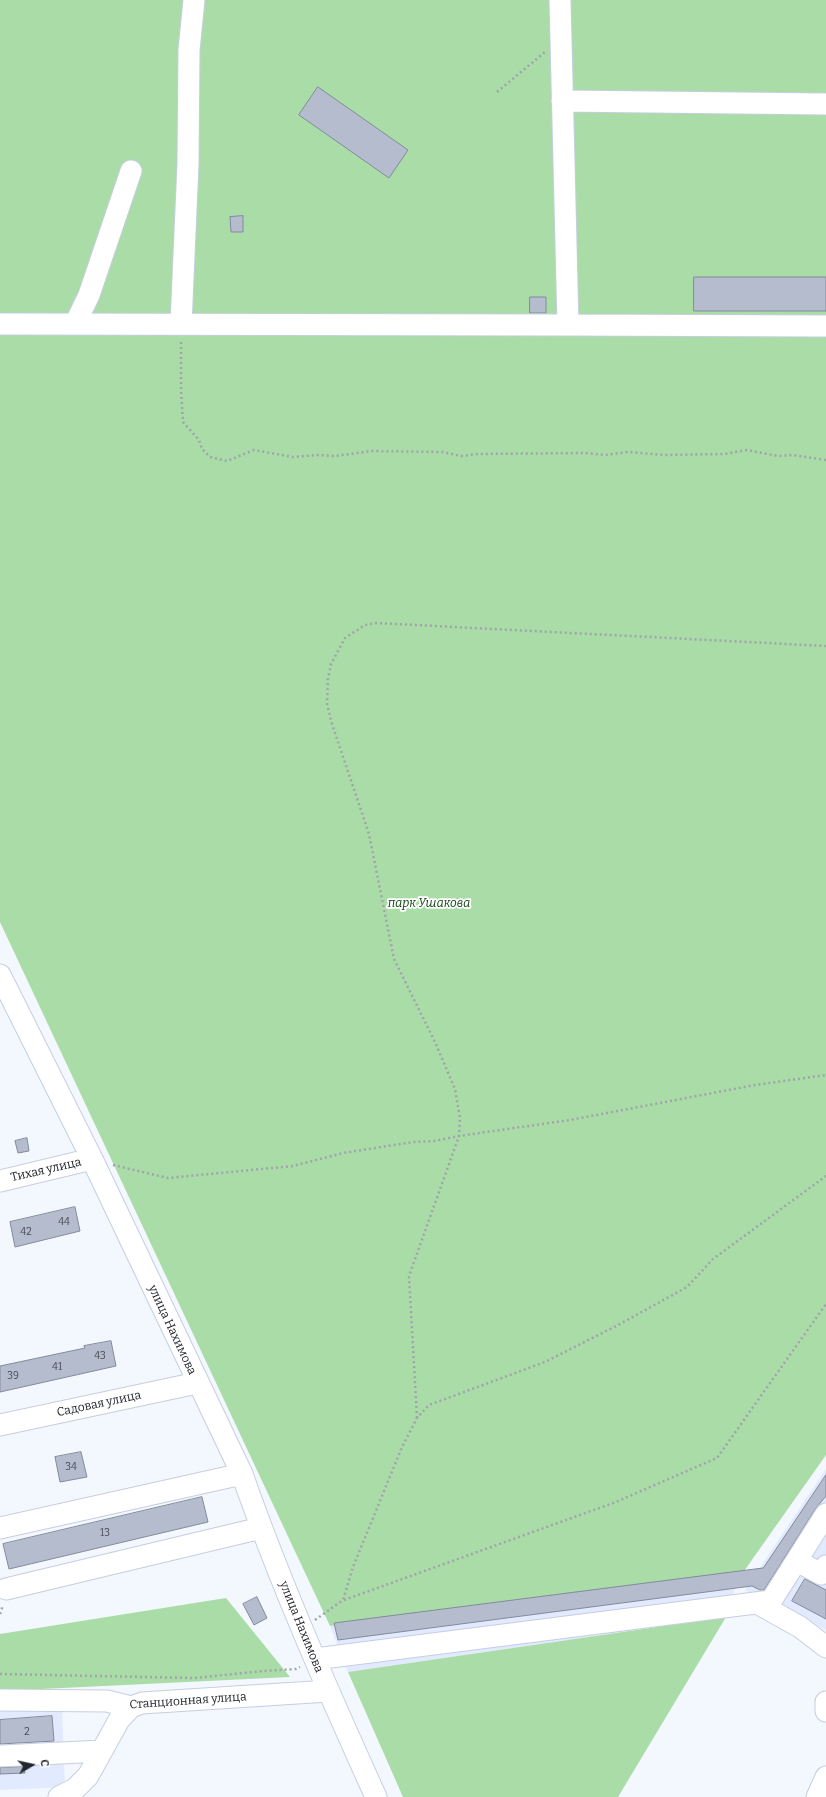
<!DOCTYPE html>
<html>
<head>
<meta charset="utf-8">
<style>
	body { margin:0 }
	#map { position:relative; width:826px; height:1797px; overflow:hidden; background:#f3f7fe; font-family:Bitter,serif }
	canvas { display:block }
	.north { position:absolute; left:12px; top:1745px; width:40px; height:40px; -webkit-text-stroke:3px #fff; paint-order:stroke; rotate:81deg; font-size:11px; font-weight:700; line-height:16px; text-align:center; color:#22252b }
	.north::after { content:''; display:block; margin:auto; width:14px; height:18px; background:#22252b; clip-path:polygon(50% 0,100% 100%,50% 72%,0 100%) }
</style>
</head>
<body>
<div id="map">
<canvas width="826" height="1797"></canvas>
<div class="north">С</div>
</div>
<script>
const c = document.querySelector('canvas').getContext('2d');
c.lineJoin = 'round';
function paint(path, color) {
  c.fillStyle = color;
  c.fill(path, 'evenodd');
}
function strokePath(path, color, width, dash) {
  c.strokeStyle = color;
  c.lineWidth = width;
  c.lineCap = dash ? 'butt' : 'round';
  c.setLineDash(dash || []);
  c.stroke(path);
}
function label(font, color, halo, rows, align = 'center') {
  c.font = font + ' Bitter,serif';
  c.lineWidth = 3.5;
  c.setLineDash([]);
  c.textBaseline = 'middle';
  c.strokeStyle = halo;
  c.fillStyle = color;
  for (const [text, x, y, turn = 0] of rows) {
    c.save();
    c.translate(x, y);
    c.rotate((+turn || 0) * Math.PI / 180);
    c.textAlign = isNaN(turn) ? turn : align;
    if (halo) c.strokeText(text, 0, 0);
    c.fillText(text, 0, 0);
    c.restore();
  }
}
paint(new Path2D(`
	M826 1469V1630L745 1590Z
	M737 1581 726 1617 348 1672 330 1626Z
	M62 1709 65 1787 0 1790V1710Z`), '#e1eafe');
paint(new Path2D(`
	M0 0H826V1455L737 1581 330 1626 0 922Z
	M226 1598 290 1677 0 1691V1634Z
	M726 1617 618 1797H403L348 1672Z`), '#a9dca7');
const building = new Path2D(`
	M318 87 408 150 389 178 299 115Z
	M243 216V232H231L230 217Z
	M694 277H826V311H694Z
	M530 297H546V313H530Z
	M27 1138 29 1151 18 1153 15 1141Z
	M75 1207 80 1231 15 1247 10 1222Z
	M111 1341 116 1366 0 1392V1366L85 1348 84 1346Z
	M81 1452 87 1477 60 1482 55 1457Z
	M826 1475V1496L816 1508 764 1590H760L752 1586 338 1640 334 1623 763 1568Z
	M202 1497 208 1522 9 1569 3 1544Z
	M805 1579 826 1590V1619L792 1601Z
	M257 1597 267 1618 254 1625 243 1604Z
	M52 1716 54 1741 0 1744V1720Z
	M24 1767 25 1773 0 1774V1768Z`);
paint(building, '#b4bccd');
strokePath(building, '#838b9b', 1);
const minor = new Path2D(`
	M562 101 826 104
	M0 324 568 325 560 0
	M75 324 89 295 131 171
	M181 324 188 164 189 50 194 0
	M568 325 826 326
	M0 975 92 1159 242 1474C281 1585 328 1691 376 1797
	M0 1181 92 1159
	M0 1425 197 1383
	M0 1528 242 1474
	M797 1561 821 1574 826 1566
	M6 1589 261 1528
	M757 1603 800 1627 826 1647
	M315 1659 771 1601 826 1514
	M0 1700 107 1701 131 1707 142 1703 328 1691
	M826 1702V1711
	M0 1756 102 1751
	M59 1797 75 1789 88 1776 119 1720 131 1707
	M817 1797 826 1777`);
strokePath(minor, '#c6cedf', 23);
strokePath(new Path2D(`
	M497 92 545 52
	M181 342V390L183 422 199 440 202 449 210 457 227 461 254 450 293 457 317 455 335 456 372 451 443 452 461 456 477 454 585 453 605 455 628 452 665 455 724 454 747 450 778 456 793 455 826 460
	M113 1165 168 1178 293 1166 343 1153 413 1142 434 1141 459 1136 570 1120 755 1085 826 1075
	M417 1418 409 1276 459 1136 460 1118 455 1089 435 1042 394 959 369 834 332 724 327 704 328 679 331 664 345 638 365 625 376 623 826 646
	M344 1600 616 1502 717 1458 826 1304
	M0 1614 3 1605
	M315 1620 343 1600 353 1567 402 1447 417 1418 429 1405 545 1362 620 1324 687 1287 713 1259 826 1176
	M0 1674 194 1678 263 1671 296 1669 300 1667`), '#a0a4ab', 2.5, [2, 3]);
strokePath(minor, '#fff', 21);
label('10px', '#464b54', null, [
	["44",64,1222],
	["42",26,1232],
	["43",100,1356],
	["41",57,1367],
	["39",13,1376],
	["34",71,1467],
	["13",105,1533],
	["2",27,1732]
]);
label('italic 12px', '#0f4111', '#fff', [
	["парк Ушакова",429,904]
]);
label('12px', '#22252b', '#fff', [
	["Тихая улица",46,1170,-13],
	["улица Нахимова",172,1330,65],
	["Садовая улица",99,1404,-12],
	["улица Нахимова",301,1627,68],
	["Станционная улица",188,1701,-4]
]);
</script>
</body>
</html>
